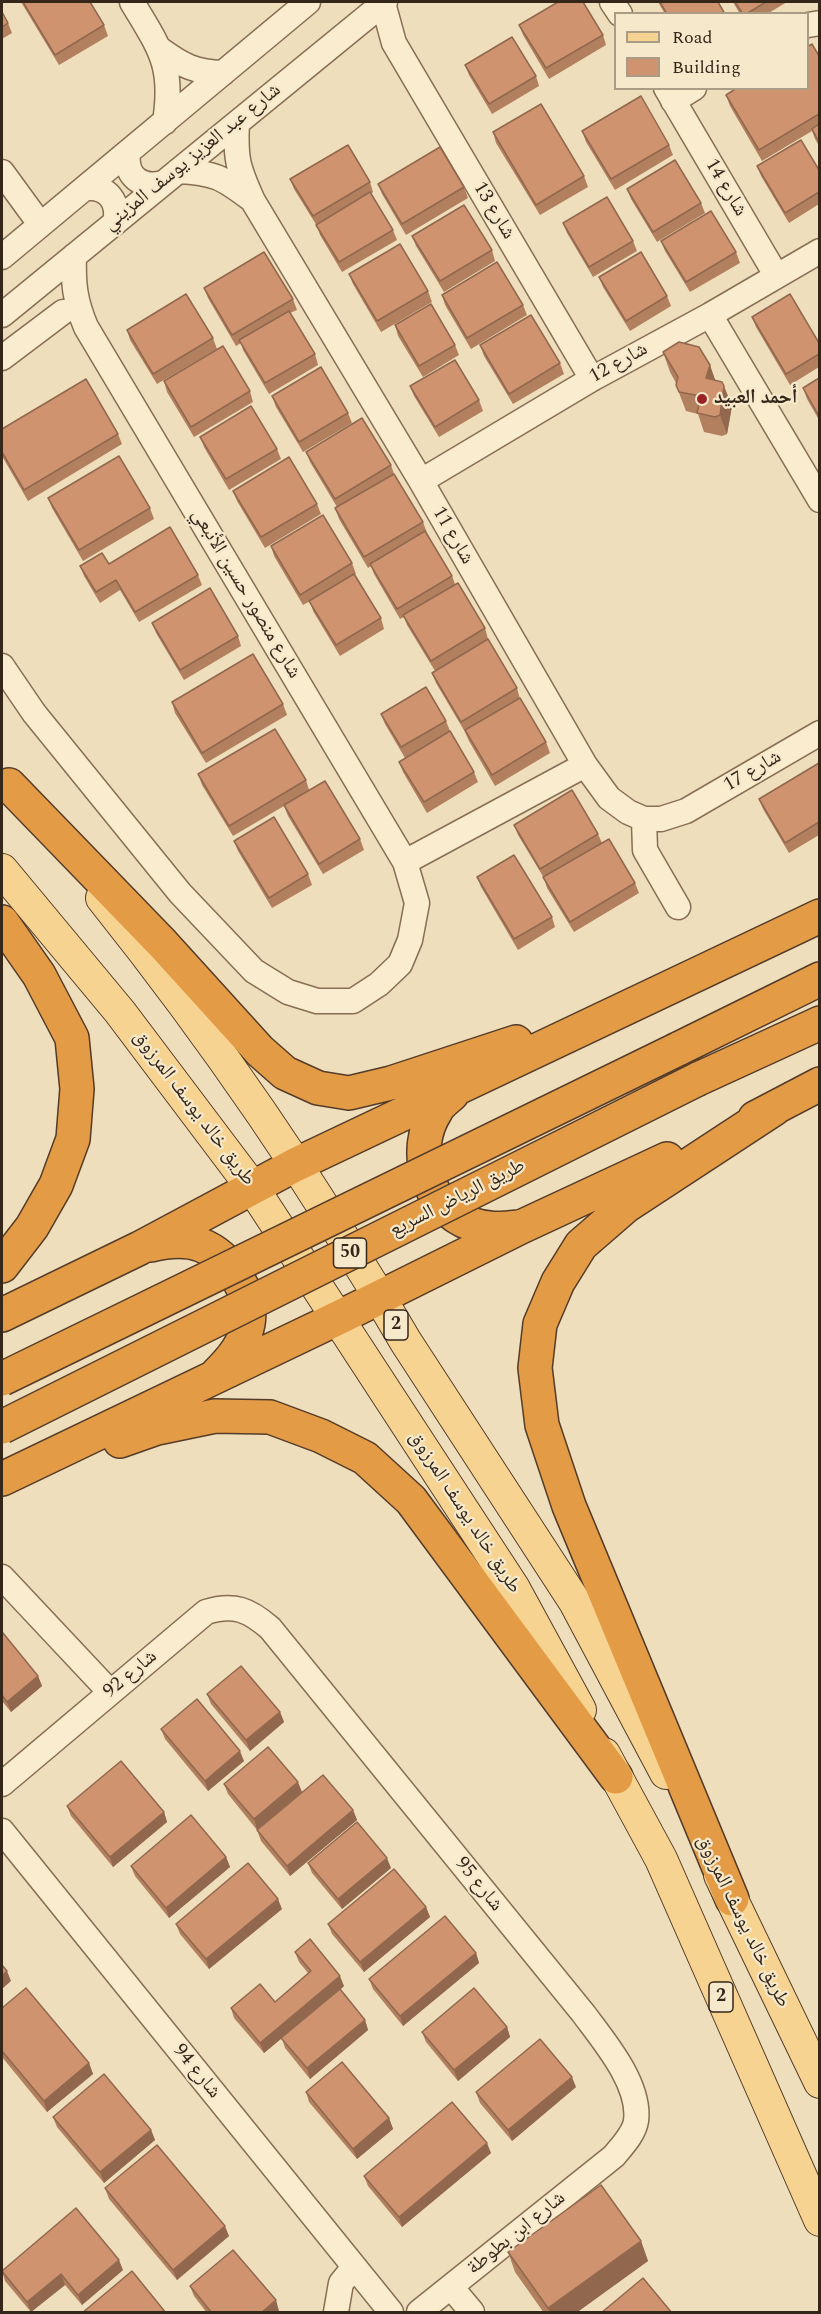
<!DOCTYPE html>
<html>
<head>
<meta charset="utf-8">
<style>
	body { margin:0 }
	#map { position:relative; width:821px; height:2314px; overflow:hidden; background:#efdebb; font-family:Spectral,serif }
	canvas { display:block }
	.frame { position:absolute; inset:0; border:3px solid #35261a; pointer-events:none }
	.legend { position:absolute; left:614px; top:12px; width:195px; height:78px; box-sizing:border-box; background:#f6e9cb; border:2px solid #a99b84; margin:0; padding:8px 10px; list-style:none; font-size:18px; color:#35261a }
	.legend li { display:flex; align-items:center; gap:12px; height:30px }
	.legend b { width:30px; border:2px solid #a99b84 }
</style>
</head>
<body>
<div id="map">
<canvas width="821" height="2314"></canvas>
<div class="frame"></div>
<ul class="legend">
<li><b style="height:8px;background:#f6d390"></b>Road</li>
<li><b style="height:16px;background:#cf946f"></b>Building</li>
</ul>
</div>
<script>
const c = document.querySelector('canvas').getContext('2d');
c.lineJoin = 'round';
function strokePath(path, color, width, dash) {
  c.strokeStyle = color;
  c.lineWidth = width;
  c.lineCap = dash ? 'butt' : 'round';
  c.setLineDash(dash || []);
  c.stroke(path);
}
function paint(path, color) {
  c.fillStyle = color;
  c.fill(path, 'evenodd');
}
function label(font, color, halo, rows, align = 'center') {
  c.font = font + ' Spectral,"Noto Naskh Arabic",serif';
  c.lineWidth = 4.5;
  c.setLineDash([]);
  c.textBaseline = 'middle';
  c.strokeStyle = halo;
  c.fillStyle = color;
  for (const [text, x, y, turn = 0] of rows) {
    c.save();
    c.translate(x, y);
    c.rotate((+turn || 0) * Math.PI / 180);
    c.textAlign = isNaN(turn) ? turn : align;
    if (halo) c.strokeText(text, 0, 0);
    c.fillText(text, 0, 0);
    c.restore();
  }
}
const minor = new Path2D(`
	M132 2C160 49 174 65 165 122
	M612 2 620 14
	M383 3 394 43 592 379
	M808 25 820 23
	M161 50C183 66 195 72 223 73
	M666 88 776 275
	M673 101 694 88
	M237 123C235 159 238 168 253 201L421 481 585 765 609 798 628 812 644 819H661L686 811 820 733
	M128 153C125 176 141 189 163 183
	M178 171C215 173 222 177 251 199
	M2 172 40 224
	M85 188C107 186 120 201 115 223
	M2 257 308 2
	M2 315 385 2
	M710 315 820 500
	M2 358 63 312
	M421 481 592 379 710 315 820 251
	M2 666 34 713 180 893 254 971 288 992 317 1001H353L379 984 400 964 410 940 417 903 405 862 86 327C75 301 73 284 74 256
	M644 819 645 850 678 907
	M405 862 585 765
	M2 1577 110 1692
	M2 1784 206 1612C234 1603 249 1610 270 1628L583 2013C603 2040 641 2084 636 2121 634 2134 622 2146 614 2156L419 2312
	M2 1831 391 2312
	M451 2287 472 2312
	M336 2312 341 2283 354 2267`);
const major = new Path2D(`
	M2 870 120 1012 252 1187 513 1587 580 1710
	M102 898C214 1038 316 1187 406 1342L575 1602 666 1773
	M604 1754 661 1859 820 2220
	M720 1875 820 2082`);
const highway = new Path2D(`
	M9 785 162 943 260 1051 285 1073 318 1088 349 1093 391 1083 516 1042
	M2 922 39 975 72 1038 77 1089 73 1139 56 1185 32 1227 2 1266
	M678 1049 820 979
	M698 1079 820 1023
	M452 1094C447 1099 439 1104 436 1111 411 1149 426 1208 471 1224 487 1230 501 1229 517 1227
	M755 1118 820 1084
	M151 1245C168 1241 185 1239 201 1245 230 1256 253 1294 248 1324 244 1345 232 1359 217 1374
	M2 1315 140 1248 295 1165 820 916
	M120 1441 157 1428 215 1416 270 1417 321 1436 365 1458 411 1500 616 1777
	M2 1479 338 1318 523 1226 667 1159
	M732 1899 569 1506 542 1425 535 1368 540 1324 558 1282 581 1245 626 1206 774 1109`);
strokePath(minor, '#876e54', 27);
strokePath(major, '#543c29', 34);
strokePath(highway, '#543c29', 36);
strokePath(minor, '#faecce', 24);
strokePath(major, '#f6d390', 32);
strokePath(highway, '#e49b46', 33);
const highwayBridge = new Path2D(`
	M2 1379 678 1049
	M2 1427 698 1079`);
strokePath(highwayBridge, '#543c29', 36, []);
strokePath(highwayBridge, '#e49b46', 33);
paint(new Path2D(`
	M21 2H90L104 25 108 36 59 65Z
	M658 2H718L725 14H665Z
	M733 2H787L767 14H740Z
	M2 12 8 23 12 33 2 39Z
	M519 25 603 35 606 45 549 79 523 35Z
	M819 56V146L815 139 812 131 762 161 730 106 726 95Z
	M465 65 536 76 539 86 492 114 469 75Z
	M582 131 669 145 673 155 615 190 586 142Z
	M493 132 584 176 588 187 540 215 496 143Z
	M757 166 819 170V204L789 223 761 176Z
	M290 179 370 182 373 192 371 194 393 230 397 240 342 272 320 235 317 226 294 189Z
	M378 184 464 187 468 198 406 235 382 194Z
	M627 189 701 203 705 213 657 242 631 199Z
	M563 223 633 241 637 251 593 277 567 233Z
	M412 236 492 250 495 261 444 292 416 246Z
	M661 241 736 252 740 263 690 292 665 251Z
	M349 274 428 291 432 302 381 332 353 284Z
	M599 277 667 296 671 306 630 331 603 287Z
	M204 288 293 299 297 310 290 313 315 354 318 365 269 394 243 350 241 343 236 346 208 298Z
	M442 295 523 305 527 315 471 349 445 305Z
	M752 317 819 343V367L790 385 756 327Z
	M395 325 455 345 459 355 423 377 398 336Z
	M127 330 213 338 217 349 157 384 130 340Z
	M480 345 560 363 564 374 513 404 484 356Z
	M663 352 715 380 732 406 727 434 722 436 704 432 698 414 686 411 676 385V383L670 372Z
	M819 378V420L807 399 803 388Z
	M164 381 250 391 253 402 194 437 167 392Z
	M410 386 479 400 483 411 439 437 414 396Z
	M272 396 348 413 352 423 303 452 276 407Z
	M2 429 118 434 122 444 28 501 2 456Z
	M200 437 277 449 281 459 229 490 204 447Z
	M306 452 391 465 394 474 423 522 427 533 452 576 455 584 485 628 488 639 435 671 407 625 404 617 400 619 374 574 371 566 368 568 339 519 335 508 337 507 310 462Z
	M233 491 317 504 321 514 265 548 237 501Z
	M48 498 150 508 154 519 83 561 52 508Z
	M271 546 352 563 356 574H355L381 618 384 629 340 656 313 611 310 601 303 605 274 556Z
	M109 564 198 575 202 585 139 622 120 590 100 603 84 576 80 566Z
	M152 623 238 636 241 646 184 680 156 633Z
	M432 673 517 688 520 699 546 742 550 753 495 786 469 741 465 732 436 683Z
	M172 702 283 704 287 715 206 763 175 713Z
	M381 714 446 721 450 731 405 758 385 724Z
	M399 762 474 772 478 782 427 813 403 772Z
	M819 763V835L789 853 763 809 759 799Z
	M198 774 306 780 309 790 360 839 364 850 323 874 288 816 284 806 233 836 202 785Z
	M514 825 598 834 602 843 635 883 639 893 574 932 547 888 544 878 518 835Z
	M234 841 308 874 312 885 272 908 238 851Z
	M477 877 552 917 555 927 518 950 481 887Z
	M2 1635 38 1676 42 1686 11 1712 2 1701Z
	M207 1694 280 1712 284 1722 250 1751 211 1704Z
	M161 1729 244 1761 208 1791 165 1739Z
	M224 1784 302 1792 257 1830 228 1794Z
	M67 1806 164 1812 167 1822 113 1867 71 1816Z
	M353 1810 357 1820 290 1876 261 1841 257 1830Z
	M226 1857 230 1867 169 1918 135 1876 131 1866Z
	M308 1863 391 1868 342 1909 312 1873Z
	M426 1907 430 1917 364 1972 332 1934 328 1924Z
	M282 1909 209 1969 180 1934 176 1924Z
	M295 1952 344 1986 340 1990 365 2020 368 2030 310 2079 285 2048 282 2038 264 2053 234 2018 231 2008 275 2002 308 1973 299 1962Z
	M476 1953 479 1963 403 2026 373 1989 369 1979Z
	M2 2008 89 2063 93 2074 47 2112 2 2057Z
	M507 2027 510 2037 458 2081 426 2042 422 2032Z
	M576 2087 512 2141 480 2103 476 2092Z
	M306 2092 389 2118 393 2129 357 2159 309 2102Z
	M53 2117 151 2130 155 2140 104 2183 57 2127Z
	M491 2153 402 2227 368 2186 364 2176Z
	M105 2188 229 2236 177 2280 109 2199Z
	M641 2241 648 2261 576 2313H544L515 2272 508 2252Z
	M123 2270 82 2305 65 2285 31 2312 5 2281 2 2271Z
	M190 2286 279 2311 277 2313H207L194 2296Z`), '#b27f5f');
paint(new Path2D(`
	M710 365 717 385 706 378Z
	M724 386 732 406 727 434 720 415Z
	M38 1676 42 1686 11 1712 7 1702Z
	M280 1712 284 1722 250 1751 246 1740Z
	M240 1751 244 1761 208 1791 205 1781Z
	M298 1782 302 1792 257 1830 254 1819Z
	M353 1810 357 1820 290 1876 287 1866Z
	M164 1812 167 1822 113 1867 110 1857Z
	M226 1857 230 1867 169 1918 166 1908Z
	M387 1858 391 1868 342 1909 338 1899Z
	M278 1899 282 1909 209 1969 206 1959Z
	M426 1907 430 1917 364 1972 360 1962Z
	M476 1953 479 1963 403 2026 400 2016Z
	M7 1971 11 1981 2 1989V1976Z
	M340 1976 344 1986 264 2053 260 2043Z
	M365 2020 368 2030 310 2079 307 2068Z
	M507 2027 510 2037 458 2081 454 2070Z
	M89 2063 93 2074 47 2112 44 2101Z
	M572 2077 576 2087 512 2141 508 2130Z
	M389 2118 393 2129 357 2159 353 2149Z
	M151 2130 155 2140 104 2183 100 2172Z
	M487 2143 491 2153 402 2227 399 2217Z
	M225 2226 229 2236 177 2280 173 2270Z
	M641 2241 648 2261 576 2313H550L548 2308Z
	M119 2260 123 2270 82 2305 78 2295Z
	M61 2274 65 2285 31 2312 27 2302Z
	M276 2300 279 2311 277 2313H261Z`), '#91684e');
const building = new Path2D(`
	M23 2H90L104 25 55 55Z
	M558 2H583L603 35 546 68 519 25Z
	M660 2H718L725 14H667Z
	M735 2H766L746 14H743Z
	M2 12 8 23 2 27Z
	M512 37 536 76 489 104 465 65Z
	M812 44 819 56V114L759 150 726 95 737 88H807V47Z
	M641 96 669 145 611 179 582 131Z
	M541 104 584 176 536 205 493 132Z
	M819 124V142L812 129Z
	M801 140 819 170V192L785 213 757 166Z
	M348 145 370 182 313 216 290 179Z
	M440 147 464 187 402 224 378 184Z
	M675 160 701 203 653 232 627 189Z
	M370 192 393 230 339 262 316 225Z
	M607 197 633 241 589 267 563 223Z
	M464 205 492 250 440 281 412 236Z
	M711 211 736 252 686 282 661 241Z
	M400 244 428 291 377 321 349 274Z
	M264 252 293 299 232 335 204 288Z
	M641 252 667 296 626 321 599 277Z
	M497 262 523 305 467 338 442 295Z
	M186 294 213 338 153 374 127 330Z
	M790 294 819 343V354L786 374 752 317Z
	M431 304 455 345 419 366 395 325Z
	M289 311 315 354 265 383 239 340Z
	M531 315 560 363 509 394 480 345Z
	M679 342 699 347 710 365 706 378 722 382 724 386 720 415 715 417 697 413 701 396 679 392 676 385 678 377 663 352Z
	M223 346 250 391 191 427 164 381Z
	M455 360 479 400 435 427 410 386Z
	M321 367 348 413 299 442 272 396Z
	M819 378V416L803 388Z
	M86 379 118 434 24 490 2 452V429Z
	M251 406 277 449 226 479 200 437Z
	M362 418 391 465 335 499 306 452Z
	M119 456 150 508 79 550 48 498Z
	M289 457 317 504 261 537 233 491Z
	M394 474 423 522 364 557 335 508Z
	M323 515 352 563 300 595 271 546Z
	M170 527 198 575 135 612 116 580 96 592 80 566 102 553 109 564Z
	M425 531 452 576 397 609 370 564Z
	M354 574 381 618 336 645 309 601Z
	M458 583 485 628 431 661 403 615Z
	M210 588 238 636 180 670 152 623Z
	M488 639 517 688 461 722 432 673Z
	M253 654 283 704 202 753 172 702Z
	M426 687 446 721 401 747 381 714Z
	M520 698 546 742 492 775 465 730Z
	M275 729 306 780 229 826 198 774Z
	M450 731 474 772 424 802 399 762Z
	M819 763V822L785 843 759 799Z
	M325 781 360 839 319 864 284 805Z
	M572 790 598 834 540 869 514 825Z
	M274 817 308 874 269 898 234 841Z
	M609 839 635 883 570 922 543 877Z
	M514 855 552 917 514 939 477 877Z
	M3 1633 38 1676 7 1702 2 1695V1635Z
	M241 1666 280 1712 246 1740 207 1694Z
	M197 1699 240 1751 205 1781 161 1729Z
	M268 1747 298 1782 254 1819 224 1784Z
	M121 1761 164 1812 110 1857 67 1806Z
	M323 1775 353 1810 287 1866 257 1830Z
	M191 1815 226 1857 166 1908 131 1866Z
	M357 1822 387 1858 338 1899 308 1863Z
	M248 1863 278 1899 206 1959 176 1924Z
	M394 1869 426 1907 360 1962 328 1924Z
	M445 1916 476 1953 400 2016 369 1979Z
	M310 1939 340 1976 260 2043 231 2008 260 1984 275 2002 311 1971 295 1952Z
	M2 1965 7 1971 2 1976Z
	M26 1988 89 2063 44 2101 2 2051V2008Z
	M474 1988 507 2027 454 2070 422 2032Z
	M340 1989 365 2020 307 2068 281 2038Z
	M540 2039 572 2077 508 2130 476 2092Z
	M342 2062 389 2118 353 2149 306 2092Z
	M104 2074 151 2130 100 2172 53 2117Z
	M452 2102 487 2143 399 2217 364 2176Z
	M157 2145 225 2226 173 2270 105 2188Z
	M601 2185 641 2241 548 2308 508 2252Z
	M76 2208 119 2260 78 2295 61 2274 27 2302 2 2271Z
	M233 2250 276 2300 261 2313H212L190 2286Z
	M132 2271 166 2313H82Z
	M643 2278 672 2313H601Z`);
paint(building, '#cf946f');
strokePath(building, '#91684e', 1.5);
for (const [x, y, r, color] of [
	[702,399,6,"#982226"]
]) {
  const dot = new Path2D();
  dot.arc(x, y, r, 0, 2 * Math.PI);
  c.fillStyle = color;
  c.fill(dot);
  strokePath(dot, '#f6e9cb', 2);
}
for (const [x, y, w] of [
	[350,1253,33],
	[396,1325,24],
	[721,1997,24]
]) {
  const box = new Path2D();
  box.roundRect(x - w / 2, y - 15, w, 30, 4.5);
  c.fillStyle = '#f6e9cb';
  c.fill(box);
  strokePath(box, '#35261a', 1.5);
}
label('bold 18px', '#35261a', null, [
	["50",350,1253],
	["2",396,1325],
	["2",721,1997]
]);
label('20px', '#35261a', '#f6e9cb', [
	["شارع عبد العزيز يوسف المزيني",193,158,-39],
	["شارع 14",725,188,59],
	["شارع 13",493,211,59],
	["شارع 12",619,364,-29],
	["شارع 11",452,536,60],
	["شارع منصور حسين الأنبعي",245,594,59],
	["شارع 17",753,772,-30],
	["طريق خالد يوسف المرزوق",193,1109,53],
	["طريق الرياض السريع",458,1199,-27],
	["طريق خالد يوسف المرزوق",464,1513,57],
	["شارع 92",131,1675,-40],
	["شارع 95",478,1885,51],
	["طريق خالد يوسف المرزوق",742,1922,64],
	["شارع 94",196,2072,51],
	["شارع ابن بطوطة",517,2234,-39]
]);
label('bold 20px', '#35261a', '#f6e9cb', [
	["أحمد العبيد",714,399]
], 'left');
</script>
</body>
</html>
